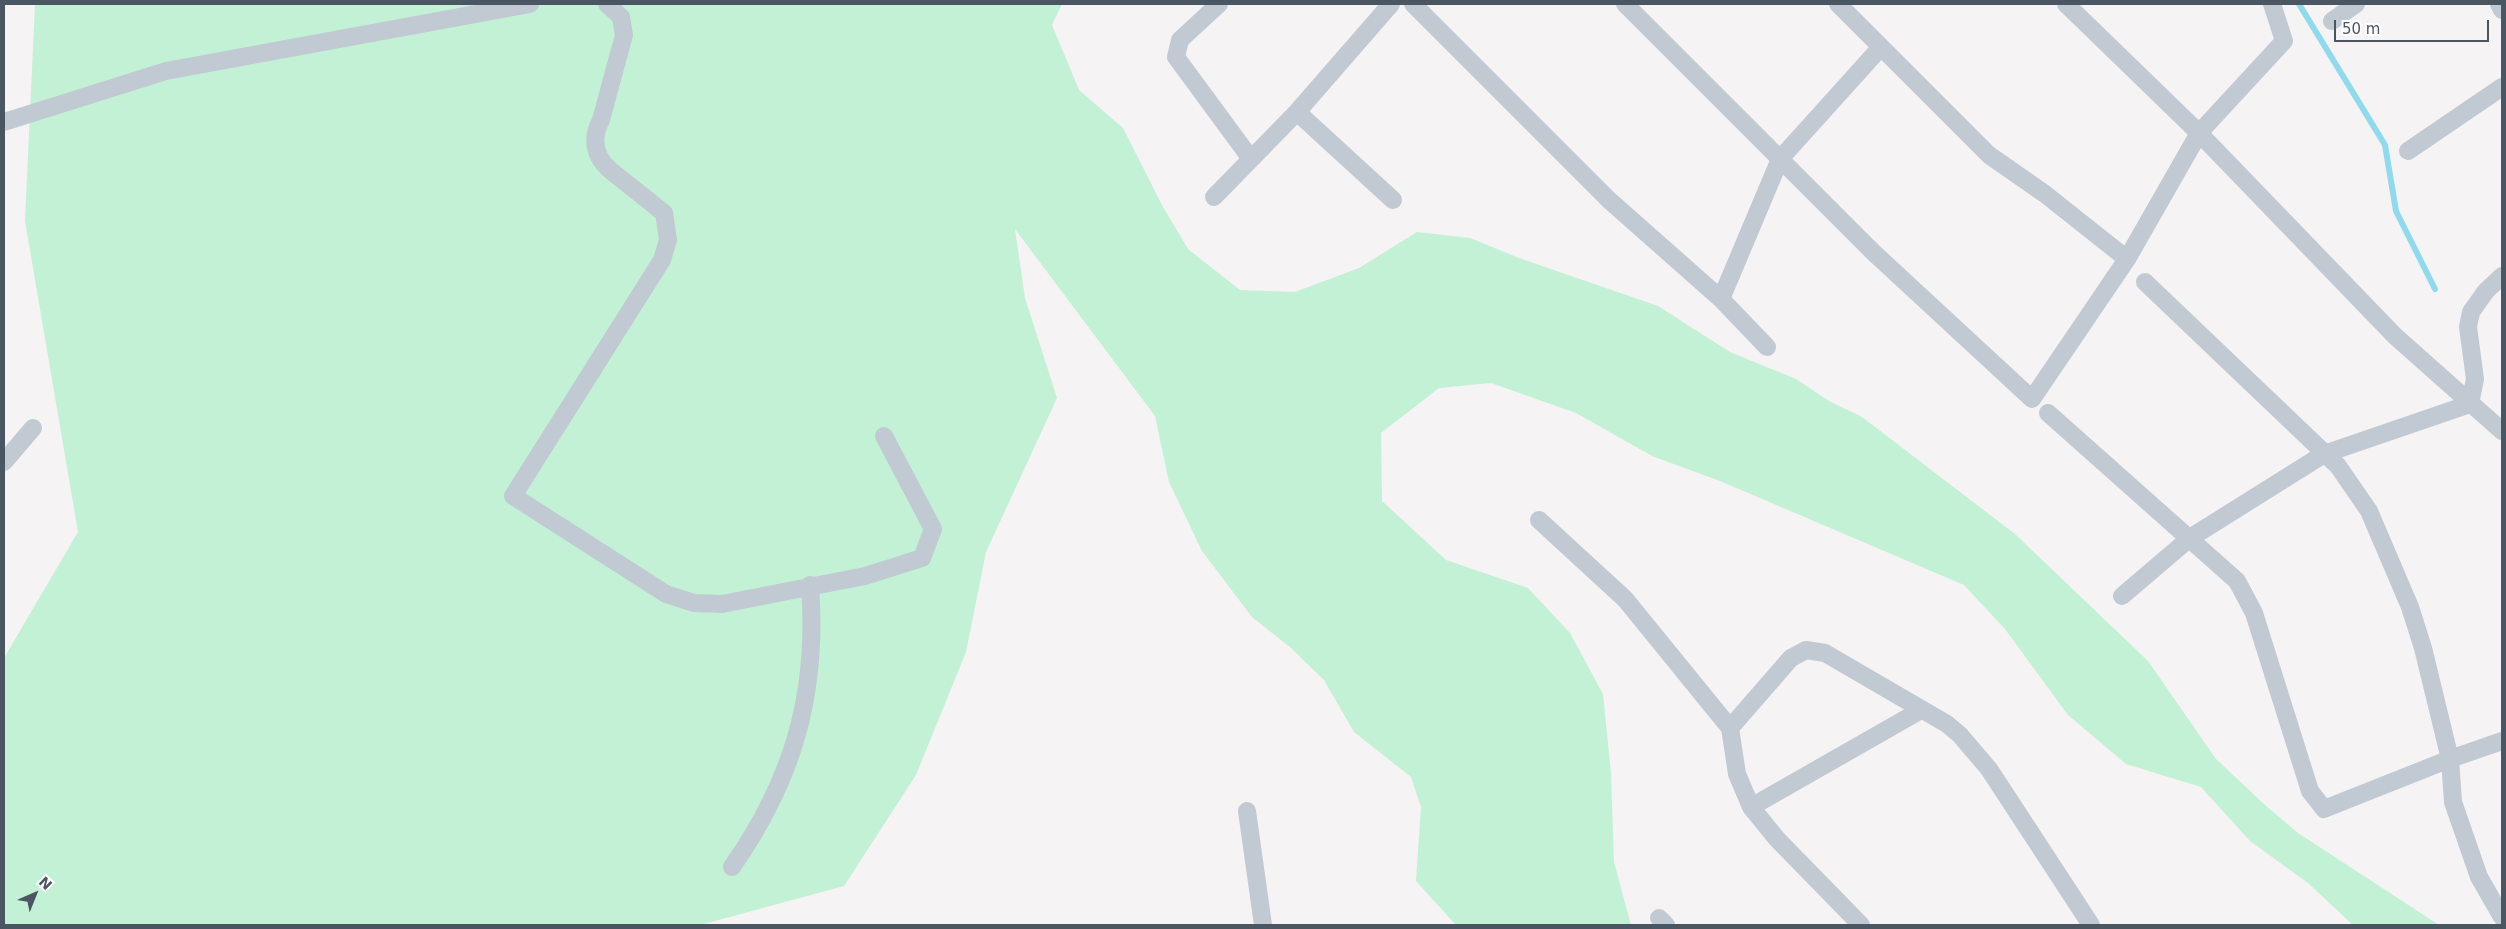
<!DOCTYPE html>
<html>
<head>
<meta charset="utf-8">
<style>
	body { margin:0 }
	#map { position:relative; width:2506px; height:929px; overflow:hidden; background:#f5f3f3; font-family:"DejaVu Sans",sans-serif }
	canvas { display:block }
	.frame { position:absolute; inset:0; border:5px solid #4a5661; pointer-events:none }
	.north { position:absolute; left:10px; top:869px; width:50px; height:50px; -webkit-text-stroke:4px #fff; paint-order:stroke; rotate:44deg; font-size:14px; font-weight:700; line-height:20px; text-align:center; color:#4a5661 }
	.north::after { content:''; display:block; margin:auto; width:18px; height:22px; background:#4a5661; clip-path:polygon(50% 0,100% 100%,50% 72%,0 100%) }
	.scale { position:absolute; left:2334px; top:20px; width:155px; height:22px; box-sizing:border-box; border:2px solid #4a5661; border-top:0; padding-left:6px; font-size:15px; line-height:18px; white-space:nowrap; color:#4a5661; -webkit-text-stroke:4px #fff; paint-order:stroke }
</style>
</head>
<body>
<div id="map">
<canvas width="2506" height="929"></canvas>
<div class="frame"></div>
<div class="north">N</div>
<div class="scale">50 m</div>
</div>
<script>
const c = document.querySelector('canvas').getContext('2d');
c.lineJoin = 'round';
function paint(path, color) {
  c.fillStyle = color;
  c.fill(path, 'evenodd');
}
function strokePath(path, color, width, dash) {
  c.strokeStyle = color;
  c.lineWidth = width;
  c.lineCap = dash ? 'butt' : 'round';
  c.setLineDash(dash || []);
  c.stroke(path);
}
paint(new Path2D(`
	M35 4H1062L1052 25 1079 90 1123 128 1163 207 1188 249 1240 290 1295 292 1359 268 1417 232 1470 238 1519 258 1658 306 1730 352 1796 379 1829 401 1862 417 2015 534 2148 661 2216 759 2265 805 2298 833 2439 925H2353L2308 883 2250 841 2201 787 2126 764 2068 715 2005 629 1964 585 1720 481 1652 456 1576 413 1491 383 1439 388 1381 433 1382 501 1446 560 1528 588 1570 633 1603 694 1611 773 1614 862 1631 925H1456L1416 881 1421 807 1411 777 1354 732 1324 680 1291 648 1252 617 1202 551 1169 482 1155 416 1015 229 1025 298 1057 398 986 552 966 652 916 775 844 886 700 925H4V658L78 532 25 221Z`), '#c3f1d5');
strokePath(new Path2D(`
	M2299 4 2385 145 2396 211 2435 289`), '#90daee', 6);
strokePath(new Path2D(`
	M607 4 621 17 624 35 601 120C591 139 594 156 610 170L664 213 668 240 662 260 513 496 666 594 694 603 722 604 865 576 922 558 933 529 884 436
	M1219 4 1180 40 1176 57 1251 159
	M1413 4 1609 200 1721 299 1767 347
	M1625 4 1873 252 2032 399 2127 259 2199 133 2284 41 2272 4
	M1838 4 1989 155 2045 194 2127 259
	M2066 4 2199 133 2395 336 2502 431
	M2499 4 2502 10
	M2332 21 2356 4
	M1297 112 1393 200
	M4 122 166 71 530 4
	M2408 151 2502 87
	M1214 197 1297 112 1391 4
	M2145 282 2338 466 2369 511 2410 607 2423 648 2450 759 2453 802 2479 877 2502 917
	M1721 299 1780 159 1881 47
	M2048 413 2237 581 2254 613 2310 791 2324 809 2450 759 2502 741
	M4 462 33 428
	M1539 520 1625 599 1730 728 1737 774 1751 807 1777 839 1861 925
	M2122 596 2190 538 2324 454 2470 404 2475 379 2468 327 2471 312 2486 291 2502 276
	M1730 728 1791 658 1806 650 1825 653 1947 724 1960 735 1989 769 2091 925
	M1751 807 1921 710
	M1247 811 1263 925
	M732 867C794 778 818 693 810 585
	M1659 918 1666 925`), '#c1cad2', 18);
</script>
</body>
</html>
